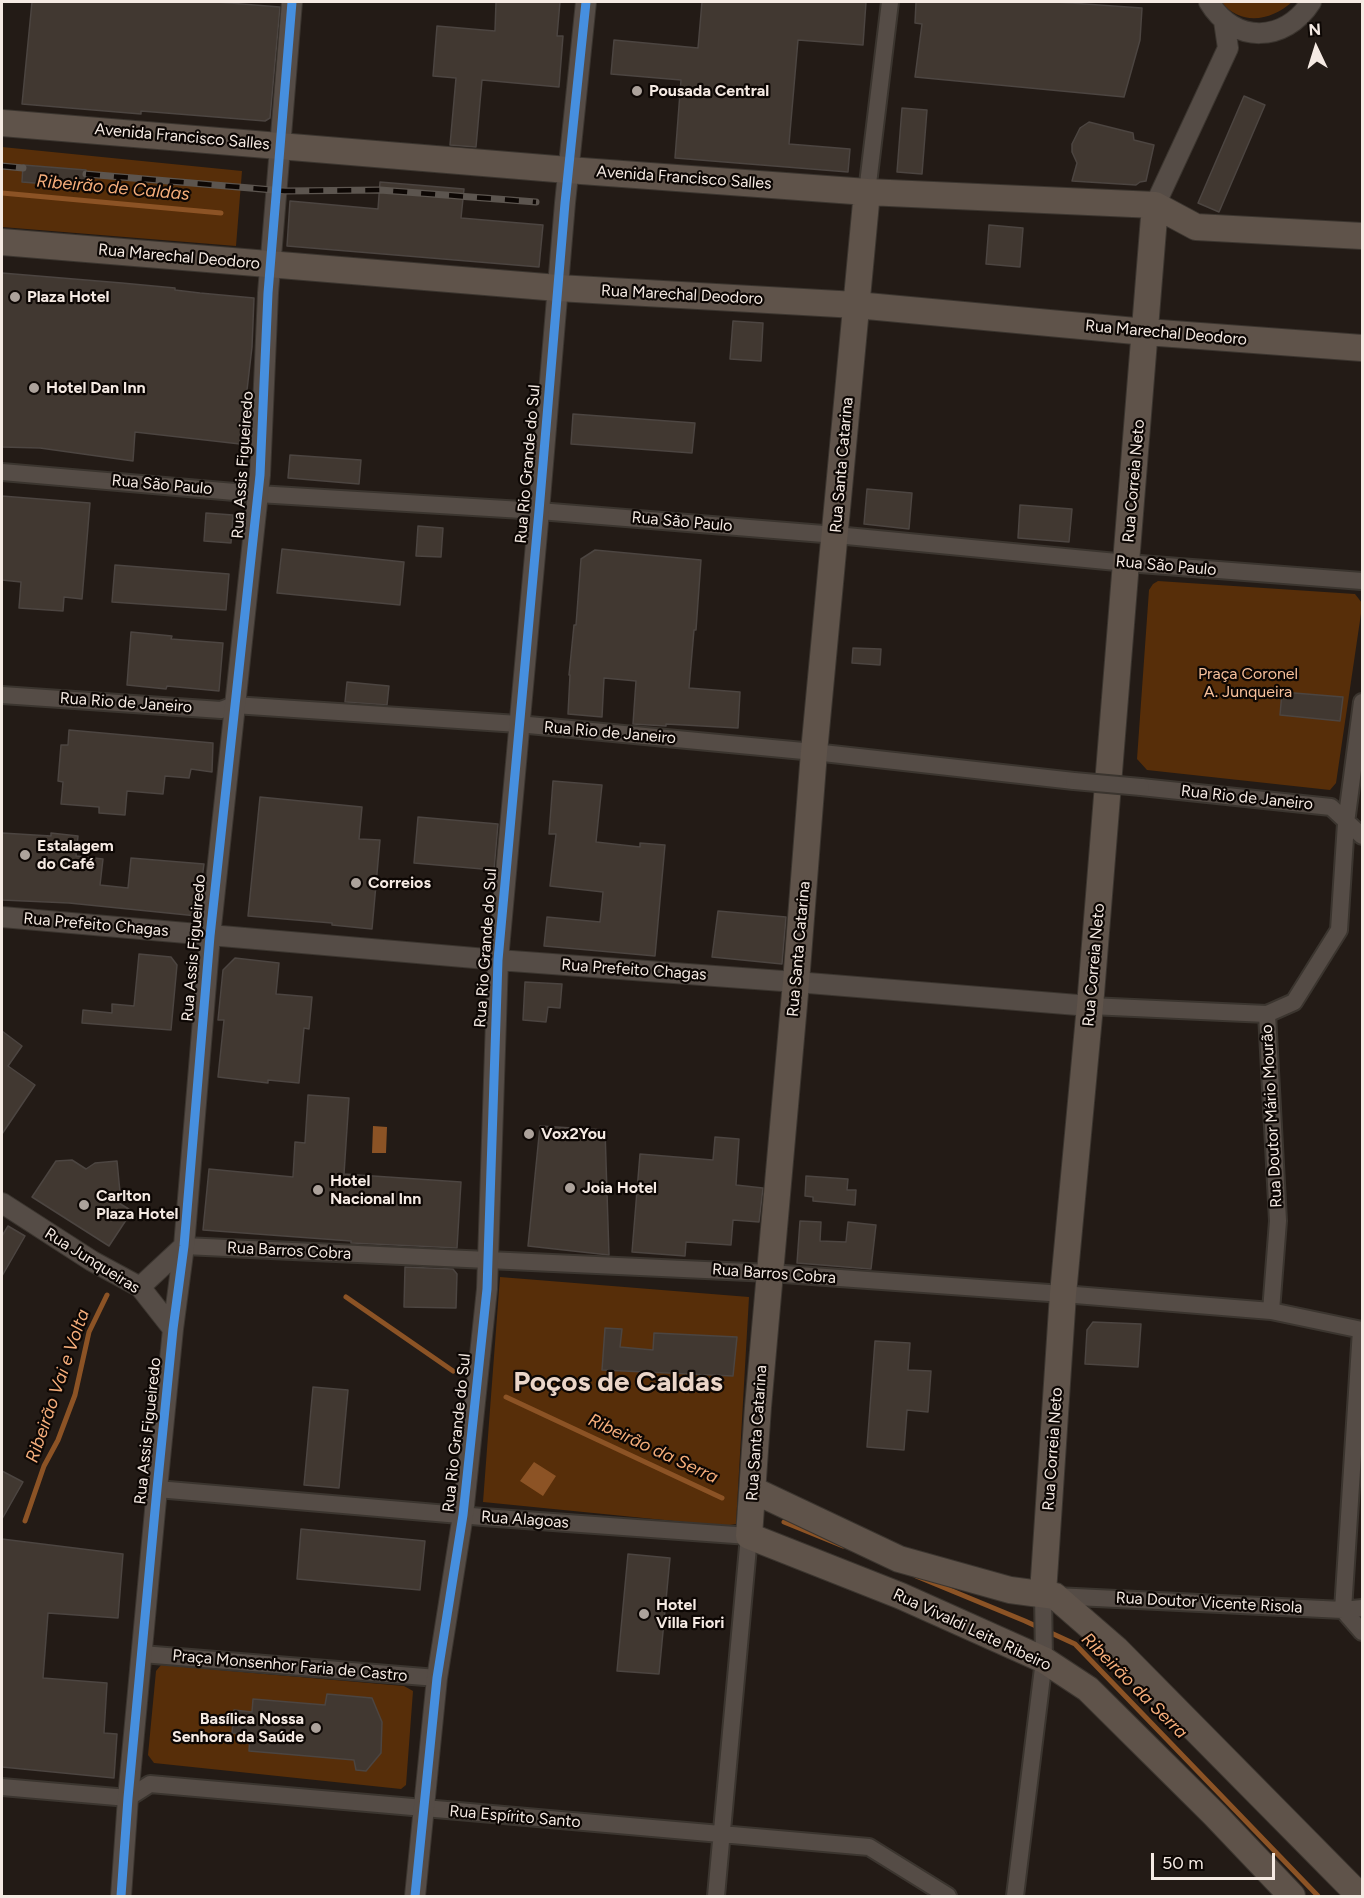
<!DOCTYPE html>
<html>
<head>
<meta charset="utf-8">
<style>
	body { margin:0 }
	#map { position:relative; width:1364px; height:1898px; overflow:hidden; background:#231b16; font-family:Figtree,sans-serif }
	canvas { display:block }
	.frame { position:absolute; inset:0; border:3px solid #f5eae3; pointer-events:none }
	.north { position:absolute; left:1286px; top:18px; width:60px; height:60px; -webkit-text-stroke:4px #0d0704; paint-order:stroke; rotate:356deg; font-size:16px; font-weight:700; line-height:24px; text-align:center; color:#f5eae3 }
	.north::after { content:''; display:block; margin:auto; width:21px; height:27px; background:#f5eae3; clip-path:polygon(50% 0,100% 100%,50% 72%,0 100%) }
	.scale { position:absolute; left:1151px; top:1853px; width:124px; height:27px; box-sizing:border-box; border:3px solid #f5eae3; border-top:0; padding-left:8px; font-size:18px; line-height:21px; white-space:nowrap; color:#f5eae3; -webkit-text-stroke:4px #0d0704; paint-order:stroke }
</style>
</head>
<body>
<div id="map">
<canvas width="1364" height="1898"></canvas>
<div class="frame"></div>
<div class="north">N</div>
<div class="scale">50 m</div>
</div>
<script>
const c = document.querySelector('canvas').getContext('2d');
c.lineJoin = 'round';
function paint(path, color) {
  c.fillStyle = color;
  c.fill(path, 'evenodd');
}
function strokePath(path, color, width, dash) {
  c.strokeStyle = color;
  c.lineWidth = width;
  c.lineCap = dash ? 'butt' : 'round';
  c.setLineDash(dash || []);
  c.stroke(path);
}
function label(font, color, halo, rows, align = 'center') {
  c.font = font + ' Figtree,sans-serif';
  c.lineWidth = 4.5;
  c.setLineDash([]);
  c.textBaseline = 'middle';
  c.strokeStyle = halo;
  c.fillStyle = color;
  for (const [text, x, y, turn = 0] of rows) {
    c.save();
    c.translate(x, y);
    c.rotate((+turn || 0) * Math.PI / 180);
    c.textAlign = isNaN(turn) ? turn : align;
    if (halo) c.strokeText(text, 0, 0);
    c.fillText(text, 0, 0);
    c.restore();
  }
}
paint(new Path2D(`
	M1221 2H1292C1271 21 1241 26 1221 2Z
	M2 147 242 171 236 246 2 227Z
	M1158 581 1355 594 1362 603V607L1336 783 1330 790 1147 770 1137 759 1149 590 1153 584Z
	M500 1277 749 1297 736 1524 724 1526 483 1502Z
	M161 1665 404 1686 413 1691 406 1785 401 1789 154 1763 148 1755 156 1671Z`), '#572e09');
paint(new Path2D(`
	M373 1126 387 1127 386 1153H372Z
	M534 1462 556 1476 543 1496 520 1481Z`), '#8c5325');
strokePath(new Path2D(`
	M2 193 221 213
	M346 1297 453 1371
	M506 1397 722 1498
	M25 1521 44 1466 58 1440 75 1395 89 1332 107 1295
	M784 1522 843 1546
	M916 1576 1025 1621 1075 1644 1318 1896`), '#8c5325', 5);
const building = new Path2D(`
	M32 2H217L280 7 270 118 265 121 141 111V114L22 104Z
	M496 2H560L557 36H563L559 87 482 80 476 147 450 145 456 78 433 76 437 26 495 31Z
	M702 2H866L863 45 798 40 789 144 850 149 848 172 675 158 681 80 611 74 614 40 698 48Z
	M916 2H1057L1142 8 1140 40 1124 97 915 77 922 24 915 23Z
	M1244 96 1265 105 1219 212 1198 203Z
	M902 108 927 110 922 174 897 172Z
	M1089 122 1133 133 1134 140 1154 145 1146 181 1140 182 1136 185 1072 181 1077 163 1072 152V144L1080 128Z
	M23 165 86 170 85 187 22 182Z
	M380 182 464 189 461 218 543 225 539 267 287 246 290 201 378 209Z
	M989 225 1023 228 1020 267 986 264Z
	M2 273 122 283 175 288V290L200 293 254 298 252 347 244 416H242L240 444 135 432 133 461 40 448 2 447Z
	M733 321 763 323 761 361 730 359Z
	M573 414 695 423 692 453 571 444Z
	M290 455 361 460 359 484 288 478Z
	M867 489 912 493 909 529 864 524Z
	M2 496 90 503 82 599 64 597 63 611 19 608 21 582 2 580Z
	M1020 505 1072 509 1069 542 1018 538Z
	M206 513 233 515 231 543 204 541Z
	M418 526 443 528 441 557 416 556Z
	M282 549 404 562 400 605 277 593Z
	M595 550 701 560 696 630H694L689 688 740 692 738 728 666 724V726L633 724 636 681 604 678 602 717 568 714 570 675H569L574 625H576L581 559Z
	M115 565 229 574 226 610 112 602Z
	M131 632 172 636 171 639 223 643 219 691 167 686 166 689 127 685Z
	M853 648 881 649 880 665 852 663Z
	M347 682 389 686 387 705 345 702Z
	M1282 692 1343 697 1340 721 1280 715Z
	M69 730 213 743 212 772 191 769 189 778 165 776 163 794 127 791 125 815 99 813V807L61 804 63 782 58 781 61 745H68Z
	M553 781 602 785 596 842 640 847V843L665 845 655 956 544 946 547 917 600 922 603 892 550 886 556 834H549Z
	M260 797 362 807 359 839 380 840 372 929 332 925V923L248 916Z
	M418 817 498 824 494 870 414 863Z
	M2 833 51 836V833L78 836 76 856 103 859 100 885 128 888 131 858 204 864 197 916 69 903 2 900Z
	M718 911 786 917 782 964 712 957Z
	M139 954 171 957 177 965 171 1030 82 1023 83 1010 112 1013V1004L134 1006Z
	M235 958 279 963 276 994 312 997 309 1029 304 1028 299 1083 268 1080V1083L218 1077 224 1020H218L223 970Z
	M525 982 562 984 560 1008 548 1007 546 1022 523 1020Z
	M2 1031 22 1046 8 1066 35 1085 2 1134Z
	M308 1095 349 1098 344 1174 461 1182 457 1248 351 1243V1241L203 1230 209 1169 293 1177 295 1142 305 1143Z
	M540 1126 605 1130 609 1255 528 1246Z
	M715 1137 739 1139 736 1185 763 1188 759 1222 733 1220 731 1245 686 1242 685 1256 632 1252 640 1154 713 1160Z
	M72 1160 86 1169 95 1163 117 1161 120 1192 114 1200 132 1211 109 1246 32 1197 56 1161Z
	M806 1176 848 1179 847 1190H856L855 1205 813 1201V1197L805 1196Z
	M800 1221 821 1222 820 1241 846 1242 848 1222 876 1225 871 1269 797 1263Z
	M8 1226 25 1236 2 1276V1236Z
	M405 1267 453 1269 457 1274 456 1308 404 1307Z
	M1093 1322 1141 1324 1138 1367 1085 1364 1087 1330Z
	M605 1328 622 1329 620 1347 653 1350 654 1333 737 1337 733 1376 602 1370Z
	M875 1341 910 1343 908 1370 931 1371 928 1412 907 1410 904 1450 867 1447Z
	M313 1387 348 1390 339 1488 304 1485Z
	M2 1471 23 1482 2 1519Z
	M301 1529 425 1541 420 1590 297 1579Z
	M2 1539 123 1554 118 1618 48 1613 43 1678 107 1683 104 1733 117 1734 114 1778 2 1767Z
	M628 1554 670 1558 659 1674 617 1671Z
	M327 1694 372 1698 382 1722 381 1753 366 1771 356 1770 354 1760 249 1751 250 1735 232 1733 234 1710 252 1712 253 1699 325 1705Z`);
paint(building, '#413831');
strokePath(building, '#4c4541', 1.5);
const minor = new Path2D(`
	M867 192 890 2
	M2 472 258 494 539 511 836 535 1127 563 1362 581
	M2 695 221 710 234 705 518 724 814 752 1074 781
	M1141 787 1331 807 1362 836
	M1090 1006 1267 1014 1294 1002 1339 930 1346 823 1362 702
	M1267 1014 1278 1221 1271 1311
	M184 1246 770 1273 1063 1294 1271 1311 1362 1330
	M1361 1330 1343 1610 1362 1632
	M157 1489 483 1517 749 1536 716 1896
	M1055 1596 1343 1610 1362 1608
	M142 1654 437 1678
	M2 1787 128 1798 150 1784 869 1847 948 1896
	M1015 1896 1044 1660 1043 1593`);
const tertiary = new Path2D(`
	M1209 2C1234 44 1285 43 1311 2
	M1155 205 1228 48 1224 21
	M2 917 498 960 796 982 1090 1006
	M2 1203 92 1261 140 1287 173 1329
	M140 1287 184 1246
	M121 1896 128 1798 157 1489 173 1329 184 1246 210 936 260 475 268 293 292 2
	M415 1896 437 1678 463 1515 487 1289 498 960 539 511 565 203 586 2`);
const primary = new Path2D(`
	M2 123 568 170 867 192 1155 205 1196 227 1362 236
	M867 192 814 752 796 982 758 1407 749 1536 901 1596 1044 1660 1088 1689 1215 1815 1292 1896
	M2 242 558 288 856 305 1146 332 1362 348
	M753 1490 899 1559 1010 1590 1055 1596 1116 1649 1360 1896
	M1043 1593 1063 1294 1090 1006 1155 205`);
strokePath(minor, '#3b352f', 20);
strokePath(tertiary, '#3b352f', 22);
strokePath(primary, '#3b352f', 28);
strokePath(minor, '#554c46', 16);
strokePath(tertiary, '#554c46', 20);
strokePath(primary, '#5f534a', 26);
const rail = new Path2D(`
	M2 166 23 168
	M86 174 285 191 380 190 536 202`);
strokePath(rail, '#5c554f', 7);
strokePath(rail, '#0d0704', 4.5, [14]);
const minorBridge = new Path2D(`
	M1074 781 1141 787`);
strokePath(minorBridge, '#3b352f', 20, []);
strokePath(minorBridge, '#554c46', 16);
strokePath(new Path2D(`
	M121 1896 128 1798 157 1489 173 1329 184 1246 210 936 260 475 268 293 292 2
	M415 1896 437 1678 463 1515 487 1289 498 960 539 511 565 203 586 2`), '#468fdf', 9);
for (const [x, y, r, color] of [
	[637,91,6,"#aca29b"],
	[15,297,6,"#aca29b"],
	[34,388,6,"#aca29b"],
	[25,855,6,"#aca29b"],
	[356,883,6,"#aca29b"],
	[529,1134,6,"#aca29b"],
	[570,1188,6,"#aca29b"],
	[318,1190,6,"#aca29b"],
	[84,1205,6,"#aca29b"],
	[644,1614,6,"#aca29b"],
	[316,1728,6,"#aca29b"]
]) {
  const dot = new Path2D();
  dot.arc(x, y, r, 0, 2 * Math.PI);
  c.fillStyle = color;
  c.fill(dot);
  strokePath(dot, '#0d0704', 2);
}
label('bold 16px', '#f5eae3', '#0d0704', [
	["Pousada Central",649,91],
	["Plaza Hotel",27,297],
	["Hotel Dan Inn",46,388],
	["Estalagem",37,846],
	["do Café",37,864],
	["Correios",368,883],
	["Vox2You",541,1134],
	["Hotel",330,1181],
	["Nacional Inn",330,1199],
	["Joia Hotel",582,1188],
	["Carlton",96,1196],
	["Plaza Hotel",96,1214],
	["Hotel",656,1605],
	["Villa Fiori",656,1623],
	["Basílica Nossa",304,1719,"right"],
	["Senhora da Saúde",304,1737,"right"]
], 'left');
label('16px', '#f5eae3', '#0d0704', [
	["Avenida Francisco Salles",182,137,5],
	["Avenida Francisco Salles",684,178,4],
	["Rua Marechal Deodoro",179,257,5],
	["Rua Marechal Deodoro",682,295,3],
	["Rua Marechal Deodoro",1166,333,5],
	["Rua Rio Grande do Sul",528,464,-85],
	["Rua Assis Figueiredo",243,465,-86],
	["Rua Santa Catarina",842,465,-85],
	["Rua Correia Neto",1134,481,-85],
	["Rua São Paulo",162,485,5],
	["Rua São Paulo",682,522,5],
	["Rua São Paulo",1166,566,5],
	["Rua Rio de Janeiro",126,703,4],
	["Rua Rio de Janeiro",610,733,5],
	["Rua Rio de Janeiro",1247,798,6],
	["Rua Prefeito Chagas",96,925,5],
	["Rua Assis Figueiredo",194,948,-85],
	["Rua Rio Grande do Sul",486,948,-86],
	["Rua Santa Catarina",799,949,-85],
	["Rua Correia Neto",1094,965,-85],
	["Rua Prefeito Chagas",634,970,4],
	["Rua Doutor Mário Mourão",1272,1116,-93],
	["Rua Barros Cobra",289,1251,3],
	["Rua Junqueiras",92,1261,32],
	["Rua Barros Cobra",774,1274,4],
	["Rua Assis Figueiredo",148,1431,-84],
	["Rua Rio Grande do Sul",457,1433,-84],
	["Rua Santa Catarina",757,1433,-86],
	["Rua Correia Neto",1053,1449,-86],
	["Rua Alagoas",525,1520,4],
	["Rua Doutor Vicente Risola",1209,1603,3],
	["Rua Vivaldi Leite Ribeiro",972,1630,25],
	["Praça Monsenhor Faria de Castro",290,1666,5],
	["Rua Espírito Santo",515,1817,5]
]);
label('16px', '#f7c09b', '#0d0704', [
	["Praça Coronel",1248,674],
	["A. Junqueira",1248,692]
]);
label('italic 18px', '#f6ae7b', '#0d0704', [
	["Ribeirão de Caldas",113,188,5],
	["Ribeirão Vai e Volta",58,1386,-71],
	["Ribeirão da Serra",653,1449,25],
	["Ribeirão da Serra",1134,1686,45]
]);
label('bold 28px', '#ebd6c9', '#0d0704', [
	["Poços de Caldas",618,1383]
]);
</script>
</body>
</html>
